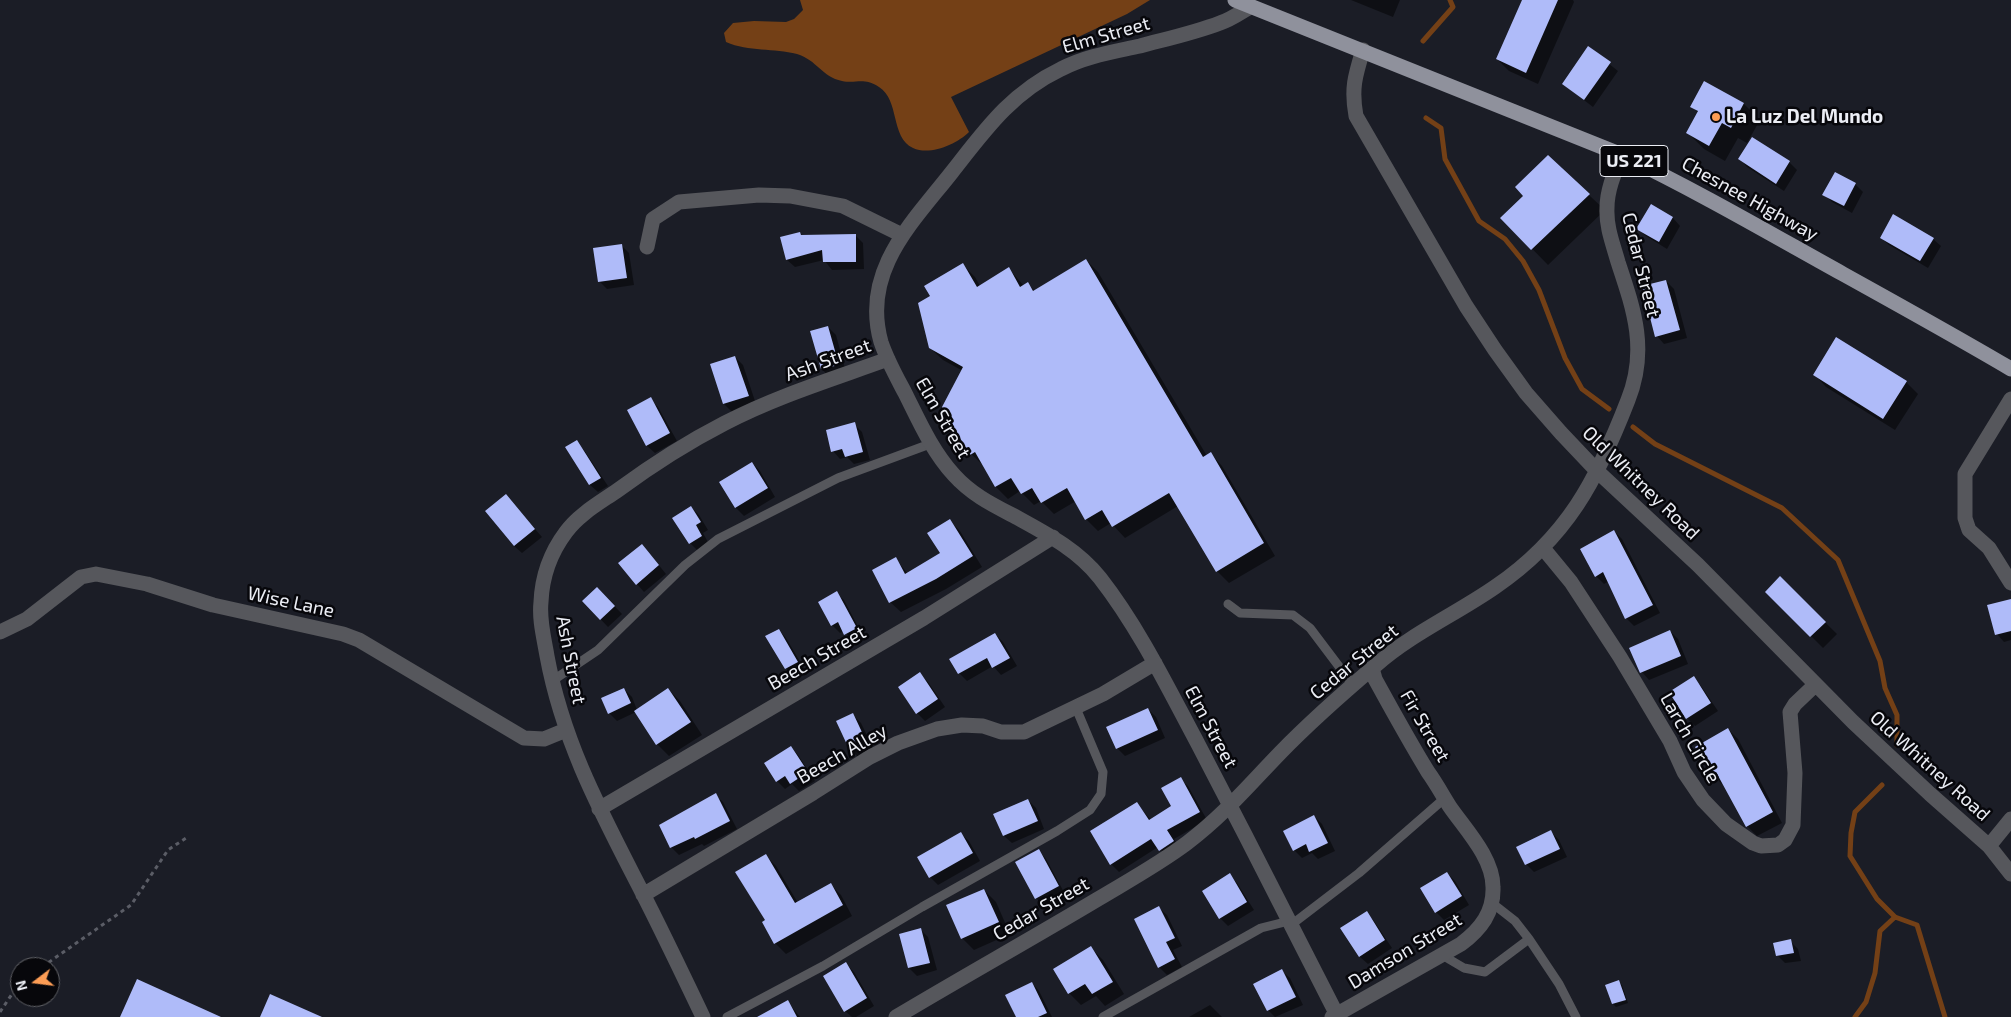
<!DOCTYPE html>
<html>
<head>
<meta charset="utf-8">
<style>
	body { margin:0 }
	#map { position:relative; width:2011px; height:1017px; overflow:hidden; background:#1b1d26; font-family:"Exo 2",sans-serif }
	canvas { display:block }
	.north { position:absolute; left:10px; top:957px; width:50px; height:50px; box-sizing:border-box; background:#07070b; border:1px solid #626368; border-radius:50%; rotate:255deg; font-size:14px; font-weight:700; line-height:20px; text-align:center; color:#ebedf4 }
	.north::after { content:''; display:block; margin:auto; width:18px; height:22px; background:#fd9d55; clip-path:polygon(50% 0,100% 100%,50% 72%,0 100%) }
</style>
</head>
<body>
<div id="map">
<canvas width="2011" height="1017"></canvas>
<div class="north">N</div>
</div>
<script>
const c = document.querySelector('canvas').getContext('2d');
c.lineJoin = 'round';
function paint(path, color) {
  c.fillStyle = color;
  c.fill(path, 'evenodd');
}
function strokePath(path, color, width, dash) {
  c.strokeStyle = color;
  c.lineWidth = width;
  c.lineCap = dash ? 'butt' : 'round';
  c.setLineDash(dash || []);
  c.stroke(path);
}
function label(font, color, halo, rows, align = 'center') {
  c.font = font + ' "Exo 2",sans-serif';
  c.lineWidth = 5;
  c.setLineDash([]);
  c.textBaseline = 'middle';
  c.strokeStyle = halo;
  c.fillStyle = color;
  for (const [text, x, y, turn = 0] of rows) {
    c.save();
    c.translate(x, y);
    c.rotate((+turn || 0) * Math.PI / 180);
    c.textAlign = isNaN(turn) ? turn : align;
    if (halo) c.strokeText(text, 0, 0);
    c.fillText(text, 0, 0);
    c.restore();
  }
}
paint(new Path2D(`
	M800 0H1150L1127 14 951 97 969 132C957 144 930 156 913 148 890 137 900 100 879 87 863 77 857 84 842 81 822 77 817 60 797 54 774 48 749 52 726 42L724 33 733 23 754 21 786 22 794 19 803 10Z`), '#744016');
paint(new Path2D(`
	M1351 0H1400L1393 17Z
	M1523 0H1573L1574 2 1538 84 1509 71 1497 59Z
	M1589 48 1618 71 1593 107 1563 84Z
	M1704 83 1744 104 1760 120 1747 143 1738 138 1725 161 1704 149 1688 133 1698 113 1692 106Z
	M1548 157 1605 210 1548 265 1502 218 1525 196Z
	M1740 159 1789 162 1797 170 1784 191 1747 167Z
	M1836 173 1855 184 1863 192 1852 213 1832 202 1824 194Z
	M1651 206 1673 218 1680 226 1667 249 1646 236 1638 229Z
	M800 233 803 237 855 235 863 243 864 269 832 270 824 260 795 267 787 260Z
	M1881 238 1933 239 1941 246 1928 268 1889 245Z
	M621 245 629 253 634 285 607 289 599 281Z
	M1086 260 1098 272 1207 456 1211 454 1222 466 1275 556 1229 583 1217 571 1178 506 1125 538 1111 523 1098 531 1086 519 1076 501 1054 514 1041 501 1034 505 1020 491 1008 499 996 487 984 466 971 454 963 371 943 360 930 348 932 296 963 265 975 277 980 286 1009 269 1024 286 1028 284 1035 291Z
	M1666 281 1674 289 1687 338 1664 344 1657 336Z
	M828 327 836 335 846 372 829 377 822 369Z
	M735 357 743 365 756 404 732 412 724 404 711 365Z
	M1815 375 1906 382 1918 394 1895 430 1826 387Z
	M650 399 658 407 677 441 655 453 647 446 628 411Z
	M854 424 862 432 870 460 854 464 847 457 840 459 833 451Z
	M576 442 584 450 608 486 598 492 590 485 567 448Z
	M752 463 760 471 775 497 744 516 736 508 721 482Z
	M506 496 542 537 522 553 514 546Z
	M691 507 699 515 708 530 703 533 709 544 698 551 690 543 674 518Z
	M949 520 960 531 982 567 946 589 901 612 890 602 895 558 908 574 941 553Z
	M1614 531 1622 539 1660 613 1634 626 1626 618 1609 581 1604 584 1596 576Z
	M649 553 666 574 644 592 637 584Z
	M1780 578 1837 634 1823 648 1767 592Z
	M597 588 622 614 608 627 583 601Z
	M836 593 844 600 863 636 853 642 844 631 840 633 832 625Z
	M2011 602V640L2004 642 1997 634Z
	M779 630 786 638 805 670 794 676 786 668Z
	M1670 631 1678 639 1688 664 1649 680 1642 672Z
	M995 634 1003 642 1017 666 1001 675 993 666 967 681 959 673Z
	M920 674 928 682 945 707 925 721 917 713Z
	M1694 678 1701 686 1718 711 1695 726 1687 718Z
	M624 689 632 697 637 710 668 689 680 701 702 735 669 756 657 744 636 712 617 721 609 713Z
	M1148 709 1156 717 1165 738 1125 756 1118 749 1108 728Z
	M853 715 861 723 874 750 859 758 851 750Z
	M1728 729 1738 739 1782 823 1757 836 1747 826 1724 783 1722 784 1712 774 1696 747Z
	M791 747 798 755 815 781 799 791 792 784 785 789 777 781Z
	M1180 779 1188 786 1207 820 1174 839 1181 849 1168 858 1158 847 1119 872 1111 864 1137 804 1151 820 1173 806Z
	M715 795 723 802 737 829 704 846 702 844 679 855 672 848 660 825Z
	M1028 800 1036 808 1044 829 1012 843 1004 836Z
	M1314 816 1322 824 1335 851 1318 859 1312 853 1302 858 1294 850Z
	M1551 832 1559 840 1567 857 1534 872 1526 864Z
	M961 834 969 841 980 861 938 885 930 877Z
	M1039 851 1046 859 1065 894 1044 906 1036 898Z
	M765 855 776 866 798 903 831 885 841 895 852 916 786 954 775 943 767 921Z
	M1447 873 1455 881 1469 905 1444 920 1436 912 1421 889Z
	M1229 875 1237 883 1254 910 1228 926 1220 918Z
	M984 890 996 902 1010 934 974 950 962 938Z
	M1159 908 1167 915 1182 946 1173 950 1182 967 1167 975 1159 967Z
	M1367 913 1374 921 1392 948 1368 964 1360 957 1342 929Z
	M920 929 928 937 937 970 917 976 909 968 900 935Z
	M1790 941 1798 949 1801 961 1785 963 1777 955Z
	M1091 948 1103 960 1124 994 1105 1006 1096 996 1081 1005 1069 993Z
	M846 964 854 972 874 1006 856 1017H852L845 1011Z
	M1282 971 1290 978 1303 1005 1275 1017 1268 1010Z
	M1619 982 1622 985 1628 1003 1616 1007 1613 1004Z
	M1032 983 1039 991 1052 1017H1017Z
	M787 1001 800 1017H761Z
	M1210 1005 1222 1017H1189Z`), '#0007');
strokePath(new Path2D(`
	M1423 41 1453 7 1450 0
	M1426 118 1441 128 1445 159 1479 221 1505 239 1523 261 1539 290 1565 358 1582 389 1609 409
	M1633 427 1655 444 1782 508 1838 560 1880 661 1885 688 1897 715V745
	M1882 785 1855 812 1851 833 1850 856 1877 899 1895 917 1917 925 1945 1017
	M1855 1017 1866 1002 1875 973 1880 931 1895 917`), '#744016', 5);
paint(new Path2D(`
	M1522 0H1558L1526 73 1496 59Z
	M1588 46 1611 62 1584 100 1562 84Z
	M1704 81 1744 103 1731 128 1722 123 1709 146 1686 133 1698 111 1690 107Z
	M1752 137 1790 161 1776 184 1738 159Z
	M1548 155 1590 194 1531 250 1500 218 1523 196 1515 187Z
	M1835 172 1856 183 1844 206 1822 195Z
	M1651 204 1673 217 1659 242 1636 229Z
	M1893 214 1934 238 1920 261 1880 238Z
	M800 232 801 235 856 234V262H823L822 250 786 260 780 237Z
	M622 244 627 278 598 282 593 248Z
	M1086 259 1203 457 1211 452 1264 543 1216 572 1169 493 1112 527 1102 510 1085 520 1067 488 1041 503 1032 488 1021 494 1011 478 995 487 975 452 970 455 942 407 963 367 929 348 918 303 930 296 924 286 963 263 977 287 1009 267 1020 287 1028 282 1033 291Z
	M1666 280 1680 330 1655 337 1642 286Z
	M828 326 839 365 821 369 810 331Z
	M1836 337 1907 381 1883 419 1813 375Z
	M735 356 749 396 723 404 710 364Z
	M651 397 670 433 646 446 627 410Z
	M855 422 863 452 845 457 842 449 831 452 826 430Z
	M577 440 601 478 589 485 565 447Z
	M752 462 768 488 735 508 719 482Z
	M506 494 535 529 514 546 485 511Z
	M691 506 701 522 696 525 702 536 689 544 672 518Z
	M950 519 973 556 936 579 889 603 872 570 896 557 905 574 940 553 927 533Z
	M1614 530 1653 605 1625 619 1603 572 1595 577 1580 549Z
	M642 544 659 565 636 585 618 563Z
	M1780 576 1826 622 1810 637 1765 592Z
	M597 587 615 606 600 620 582 601Z
	M837 591 857 628 844 635 838 622 831 626 818 602Z
	M2011 599V631L1995 635 1987 605Z
	M779 629 798 662 785 669 765 636Z
	M1670 630 1681 656 1640 673 1629 648Z
	M995 633 1010 658 992 668 987 658 958 674 949 659Z
	M920 672 938 699 916 714 898 687Z
	M1694 676 1711 703 1686 719 1669 692Z
	M624 688 631 703 608 714 601 698Z
	M668 688 691 722 656 745 634 711Z
	M1148 708 1158 730 1116 749 1106 727Z
	M853 713 867 743 850 751 836 721Z
	M1728 728 1773 812 1746 827 1716 772 1711 775 1695 747Z
	M791 746 808 772 790 784 785 776 776 782 764 763Z
	M1181 777 1200 812 1167 830 1174 841 1159 851 1151 839 1110 865 1090 831 1137 802 1149 820 1171 806 1161 788Z
	M716 793 730 821 695 839 694 837 670 848 659 825Z
	M1028 799 1038 821 1003 836 993 814Z
	M1314 815 1328 843 1309 852 1306 844 1293 851 1283 831Z
	M1551 830 1560 849 1525 865 1516 847Z
	M961 832 973 853 929 878 917 857Z
	M1039 849 1059 886 1035 899 1015 862Z
	M766 854 795 903 831 883 843 905 774 944 762 922 765 920 735 872Z
	M1447 872 1462 896 1435 913 1420 888Z
	M1230 873 1247 902 1219 919 1202 891Z
	M984 889 999 922 961 939 946 905Z
	M1159 906 1175 938 1166 942 1175 959 1158 968 1134 919Z
	M1367 911 1385 940 1359 957 1340 928Z
	M921 928 930 963 908 968 899 934Z
	M1791 939 1794 953 1776 956 1773 943Z
	M1091 946 1113 982 1092 994 1085 984 1068 994 1053 969Z
	M846 962 867 998 844 1012 823 976Z
	M1282 969 1296 997 1267 1011 1253 984Z
	M137 979 221 1017H120Z
	M1619 980 1626 1000 1612 1004 1605 985Z
	M1032 982 1047 1013 1038 1017H1016L1005 995Z
	M270 994 322 1017H260Z
	M788 1000 797 1017H757Z`), '#afbbf9');
strokePath(new Path2D(`
	M42 967 131 905 168 850 189 836
	M0 1012 20 982`), '#5b5d66', 3, [4, 4]);
strokePath(new Path2D(`
	M1228 604 1240 613 1293 615 1310 628 1353 685
	M552 681 598 650 685 565 718 539 838 478 930 444
	M1291 925 1359 873 1445 798
	M1529 939 1559 984 1576 1017
	M1442 955 1464 968 1485 972 1529 939 1515 921 1492 903
	M727 1017 823 966 922 907 1057 831 1090 810 1101 794 1103 772 1076 708
	M1103 1017 1261 928 1289 921`), '#56575c', 9);
strokePath(new Path2D(`
	M1250 7C1240 13 1230 20 1220 23 1194 33 1166 39 1140 46 1113 52 1086 56 1061 69 1011 93 985 130 952 172 912 223 861 271 881 342 887 360 896 376 905 393 919 421 932 451 954 475 972 495 993 505 1016 517 1047 534 1078 550 1100 578 1139 628 1168 688 1198 744 1245 834 1291 924 1337 1015
	M1363 50C1355 76 1351 89 1356 116L1466 306 1495 350 1526 393 1561 433 1597 471 1698 565 1853 722 1930 794 1989 846 2011 874
	M647 247 653 219 679 202 759 195 790 196 843 206 902 235
	M2011 399 1965 474V518L1969 530 1989 548 2011 583
	M1543 548 1571 582 1620 657 1670 741 1684 772 1703 800 1726 824 1753 843 1761 846 1778 845 1785 840 1793 825 1795 773 1790 712 1795 704 1815 685
	M0 632 27 619 81 577 96 574 147 584 213 605 343 634 359 640 524 738 544 739 566 730
	M599 809 924 618 1053 537
	M1989 846 2011 819
	M643 895 813 793 870 757 898 743 937 729 962 725 983 726 1001 732H1024L1103 694 1155 663
	M703 1017C683 975 663 933 642 892 602 814 563 743 547 656 544 638 539 620 541 602 542 577 551 552 566 532 579 514 601 502 618 490 652 465 688 442 725 423 777 396 833 379 888 359
	M896 1017C963 977 1031 939 1098 899 1128 881 1159 864 1187 843 1224 815 1249 785 1280 753 1310 722 1343 693 1376 665 1411 634 1456 614 1495 587 1567 538 1597 480 1628 400 1648 350 1634 310 1618 262 1613 244 1606 227 1607 208 1607 189 1615 172 1622 155
	M1332 1017 1461 944C1481 929 1494 912 1493 887 1493 858 1466 830 1450 807 1443 796 1436 783 1428 772 1409 741 1392 710 1375 679L1372 668`), '#56575c', 15);
strokePath(new Path2D(`
	M1235 0 1622 155C1699 192 1769 233 1843 274 1899 305 1955 336 2011 369`), '#8f919c', 15);
for (const [x, y, r, color] of [
	[1716,117,5,"#fd9d55"]
]) {
  const dot = new Path2D();
  dot.arc(x, y, r, 0, 2 * Math.PI);
  c.fillStyle = color;
  c.fill(dot);
  strokePath(dot, '#07070b', 2);
}
for (const [x, y, w] of [
	[1634,161,68]
]) {
  const box = new Path2D();
  box.roundRect(x - w / 2, y - 15.5, w, 31, 4);
  c.fillStyle = '#07070b';
  c.fill(box);
  strokePath(box, '#ebedf4', 1);
}
label('bold 18px', '#ebedf4', null, [
	["US 221",1634,161]
]);
label('19px', '#ebedf4', '#07070b', [
	["Elm Street",1106,35,-16],
	["Chesnee Highway",1750,199,29],
	["Cedar Street",1641,265,76],
	["Ash Street",828,360,-20],
	["Elm Street",943,418,60],
	["Old Whitney Road",1641,483,44],
	["Wise Lane",291,602,12],
	["Beech Street",817,658,-30],
	["Ash Street",571,660,79],
	["Cedar Street",1354,662,-39],
	["Fir Street",1425,726,60],
	["Elm Street",1211,727,62],
	["Larch Circle",1690,738,60],
	["Beech Alley",842,754,-30],
	["Old Whitney Road",1930,766,42],
	["Cedar Street",1041,909,-30],
	["Damson Street",1405,951,-31]
]);
label('bold 19px', '#ebedf4', '#07070b', [
	["La Luz Del Mundo",1726,117]
], 'left');
</script>
</body>
</html>
